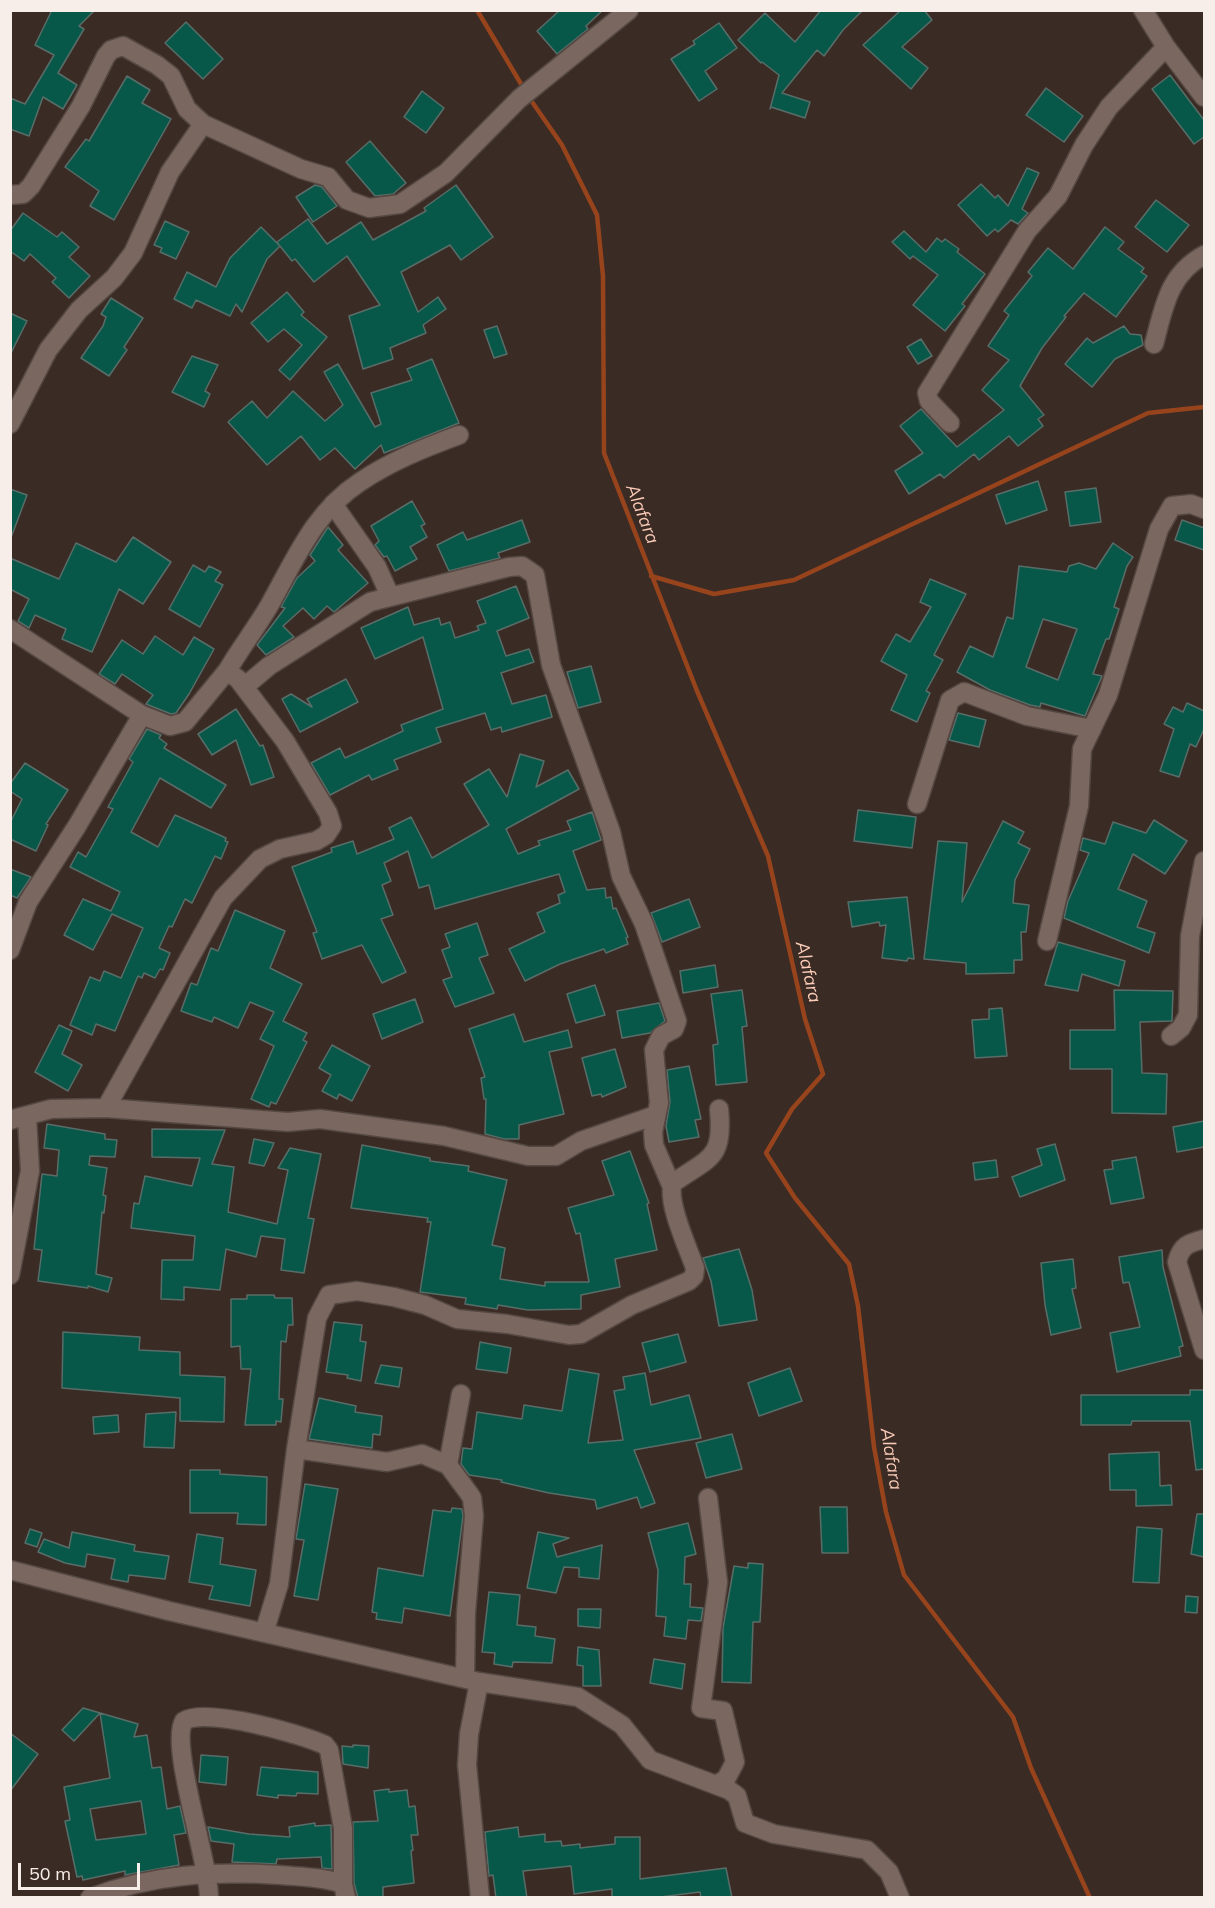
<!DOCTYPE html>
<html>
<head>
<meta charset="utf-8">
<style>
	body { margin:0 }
	#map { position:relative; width:1215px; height:1908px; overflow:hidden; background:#3a2b25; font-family:Mulish,sans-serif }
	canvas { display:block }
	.frame { position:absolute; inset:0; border:12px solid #f8eee9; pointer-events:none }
	.scale { position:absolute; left:18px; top:1863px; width:122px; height:27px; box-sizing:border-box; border:3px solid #f8eee9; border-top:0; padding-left:8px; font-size:18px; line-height:21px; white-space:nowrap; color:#f8eee9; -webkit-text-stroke:4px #3a2b25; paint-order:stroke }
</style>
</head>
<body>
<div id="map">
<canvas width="1215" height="1908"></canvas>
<div class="frame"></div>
<div class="scale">50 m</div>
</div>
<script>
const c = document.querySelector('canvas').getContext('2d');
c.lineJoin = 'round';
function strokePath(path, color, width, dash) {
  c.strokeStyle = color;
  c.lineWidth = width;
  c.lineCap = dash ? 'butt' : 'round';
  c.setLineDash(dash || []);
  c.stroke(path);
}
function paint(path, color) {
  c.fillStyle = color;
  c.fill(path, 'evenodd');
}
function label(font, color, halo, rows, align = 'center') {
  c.font = font + ' Mulish,sans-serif';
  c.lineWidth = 4.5;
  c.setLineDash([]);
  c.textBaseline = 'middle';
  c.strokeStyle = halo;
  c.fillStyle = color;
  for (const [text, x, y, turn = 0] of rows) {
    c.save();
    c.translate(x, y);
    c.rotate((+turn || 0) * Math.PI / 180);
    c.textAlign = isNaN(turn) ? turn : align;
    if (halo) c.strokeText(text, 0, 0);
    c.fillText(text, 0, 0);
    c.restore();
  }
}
strokePath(new Path2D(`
	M477 10 524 89
	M528 96 562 145 597 215 603 276 604 453 697 691 768 856 805 1019 823 1074 792 1109 766 1153 795 1198 849 1264 858 1306 874 1447 886 1512 904 1575 1013 1717 1031 1768 1090 1898
	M651 576 714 594 794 580 1148 413 1204 407`), '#97441d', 4.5);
const building = new Path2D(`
	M52 10H95L79 26 84 29 58 73 77 85 63 109 43 97 29 136 10 129V98L25 104 54 55 35 45Z
	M560 10H603L586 26 588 29 557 54 537 31Z
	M821 10H863L843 30 824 56 817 50 782 93 810 102 805 118 771 107 770 109 779 75 762 62 761 63 738 40 765 13 795 42Z
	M901 10H924L932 20 902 47 928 68 911 89 863 45Z
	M186 22 223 59 203 79 165 43Z
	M719 23 737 48 705 71 717 89 699 101 671 59 695 44 693 41Z
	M1170 75 1204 120V137L1194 144 1152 89Z
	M127 76 150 90 142 103 171 119 114 220 90 206 99 191 65 167 86 139 89 141Z
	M1046 88 1083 116 1064 142 1026 115Z
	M422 91 444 108 426 133 404 117Z
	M370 141 406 183 393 194 375 196 346 162Z
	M1027 168 1039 173 1022 209 1028 213 1018 224 1011 220 998 232 995 229 987 236 958 205 981 184 995 198 998 195 1008 206Z
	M315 185 322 187 337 206 313 222 296 197Z
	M456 185 493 237 461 260 450 245 401 272 418 312 438 297 446 309 423 325 426 333 390 348 393 359 363 369 349 316 380 305 347 256 314 282 295 259 292 261 280 246 267 259 242 312 236 304 230 316 196 300 192 308 174 299 187 272 216 287 230 258 261 227 279 245 277 242 308 219 327 244 361 222 373 240 426 211 424 208Z
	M1156 200 1189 225 1167 252 1135 227Z
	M23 213 57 237 62 232 79 247 69 257 90 276 69 298 52 282 56 278 30 254 24 261 10 251V231Z
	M165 221 189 232 176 259 160 252 162 248 154 245Z
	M1105 227 1124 242 1118 249 1144 268 1141 272 1147 276 1116 317 1084 293 1064 316 1066 317 1042 348 1020 386 1044 415 1038 419 1043 426 1018 446 1009 436 979 460 974 454 944 478 940 474 909 494 895 471 923 453 900 426 921 409 957 447 1004 410 982 390 1009 360 988 346 1009 315 1004 311 1032 276 1028 272 1048 248 1073 269Z
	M904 231 926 252 937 238 942 242 945 239 959 249 957 252 985 274 962 304 965 306 945 331 913 305 938 275 913 256 910 259 892 242Z
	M287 292 304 312 301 315 327 337 290 380 279 370 302 345 284 329 268 342 251 323Z
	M111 298 143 318 124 347 127 350 109 376 81 358 103 326 106 317 101 314Z
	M10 313 27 321 10 355Z
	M497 326 507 354 494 358 484 330Z
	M1124 326 1130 334 1141 335 1143 345 1115 359 1092 387 1065 364 1087 338 1093 343Z
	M921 339 932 356 918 364 907 347Z
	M192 356 218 365 205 391 210 394 204 407 172 392Z
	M432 359 459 423 384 453 381 445 355 469 335 448 320 460 301 436 267 465 228 422 252 401 267 418 293 391 325 421 343 405 324 372 338 364 375 427 381 424 371 393 412 380 407 369Z
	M1038 481 1047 510 1006 524 996 495Z
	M1096 488 1101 522 1070 526 1065 492Z
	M10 489 27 495 12 535 10 534Z
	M412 501 425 524 421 526 427 537 410 547 417 559 395 571 387 556 384 557 375 545 379 541 371 526Z
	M522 520 530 542 498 553 500 558 449 571 437 545 463 532 467 540Z
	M1182 520 1204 528V550L1175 540Z
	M328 527 343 545 338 550 368 583 334 612 327 606 314 619 303 608 283 626 294 637 266 655 257 645 285 608 281 607 297 578 315 561 310 555Z
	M133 537 171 562 143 604 119 589 92 652 62 639 66 629 35 615 29 628 18 621 29 599 10 589V558L59 579 76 543 116 562Z
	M1113 543 1133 557 1127 566 1114 607 1119 609 1109 639H1106L1093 674 1102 676 1085 716 1041 703 1040 707 1030 705 990 690 957 672 970 646 993 657 1007 617 1013 619 1019 566 1067 572 1069 566 1079 563 1096 569ZM1043 619 1077 629 1058 680 1026 667Z
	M193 565 205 572 209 566 221 572 215 581 223 585 200 627 169 609Z
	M930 579 966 594 934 655 943 660 926 691 930 693 917 722 891 710 907 675 881 661 896 634 910 642 931 607 920 602Z
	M516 586 529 618 497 631 506 656 529 649 534 662 501 673 512 704 546 695 552 717 502 732 501 727 491 730 485 713 436 728 441 742 394 760 398 769 372 780 369 775 330 795 311 763 340 748 345 758 403 731 401 725 443 709 423 637 375 659 361 628 408 607 414 625 439 618 441 625 450 622 455 638 479 630 477 626 486 623 477 601Z
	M155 636 183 655 194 637 214 649 189 694 176 713 171 714 146 704 153 695 122 674 115 684 99 674 122 640 143 654Z
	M591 666 601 702 578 708 567 672Z
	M346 679 358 702 300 732 282 699 291 694 312 707 307 699Z
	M1187 703 1204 711V729L1196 747 1190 744 1179 777 1160 771 1174 729 1164 724 1173 707 1183 712Z
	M236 709 260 746 263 745 274 777 251 785 236 740 212 755 198 734Z
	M958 713 986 720 979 747 949 740Z
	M147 729 161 735 159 738 167 744 164 748 226 785 211 808 160 778 131 832 158 847 175 815 226 838 225 841 228 842 221 859 215 856 192 903 185 899 172 927 169 926 159 948 170 953 163 970 160 969 155 978 144 973 142 978 138 976 115 1031 96 1024 92 1035 70 1025 90 977 100 981 104 971 121 978 143 928 112 914 93 950 64 935 83 899 111 911 120 892 70 867 78 852 86 857 113 809 108 807 133 762 129 759Z
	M520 754 544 761 536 787 568 770 579 789 506 829 518 854 540 845 538 841 571 830 567 821 592 812 601 840 573 851 587 890 605 888 606 898 611 897 613 909 616 908 628 937 626 938 628 944 606 953 604 949 560 964 525 981 509 949 545 932 537 913 560 903 558 895 565 892 559 874 435 909 429 885 419 888 408 851 384 863 391 881 382 885 393 915 381 919 406 972 382 983 362 945 322 959 313 933 317 932 292 867 332 852 331 848 353 841 357 854 394 839 389 828 411 817 432 858 489 825 464 784 489 769 507 797Z
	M25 763 68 790 46 824 48 825 36 851 10 839V823L22 799 10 791V784Z
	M858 810 916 817 912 848 854 841Z
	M1154 820 1187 841 1165 874 1133 854 1118 889 1147 901 1137 927 1155 933 1149 953 1064 918 1068 901 1089 853 1080 850 1083 838 1105 844 1113 822 1146 833Z
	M1003 821 1024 832 1018 843 1030 849 1015 880 1013 903 1029 905 1026 932H1021L1022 960H1014V973L966 974V963L924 959 938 841 967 843 962 902Z
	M10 869 31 877 17 898 10 895Z
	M907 897 914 959 908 958 907 961 882 958 886 925 880 926 879 922 852 927 848 902Z
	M689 899 700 927 662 942 651 913Z
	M235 910 285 931 270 968 302 984 283 1021 307 1033 303 1040 307 1042 276 1104 271 1102 269 1107 251 1099 274 1046 260 1039 274 1012 250 1002 238 1028 214 1017 212 1022 181 1011 191 983 197 985 211 948 218 951Z
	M477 923 488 955 479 958 494 993 455 1007 443 980 452 977 442 950 450 947 445 934Z
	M1058 942 1125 961 1119 986 1082 974 1078 991 1045 985Z
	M715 965 718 987 683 993 680 971Z
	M595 985 605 1015 576 1023 567 994Z
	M742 990 747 1026 742 1027 747 1082 716 1085 713 1045 718 1044 711 994Z
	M1114 990 1173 991 1172 1021 1140 1022 1142 1073 1167 1074 1166 1114 1112 1113V1069H1070V1030H1115Z
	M415 999 423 1022 382 1039 373 1014Z
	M659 1003 665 1021 650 1033 622 1038 617 1011Z
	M1002 1008 1007 1056 975 1058 972 1020 989 1019V1009Z
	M514 1014 524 1042 568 1030 572 1047 549 1052 564 1114 519 1125V1139H504L485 1134 486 1099H484L481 1078 485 1077 469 1029Z
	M59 1025 72 1031 62 1054 82 1065 68 1091 35 1072Z
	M332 1045 370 1066 352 1101 339 1094 337 1099 322 1091 331 1075 319 1068Z
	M615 1049 626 1087 602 1097 601 1094 592 1096 582 1058Z
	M689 1066 701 1119 695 1120 699 1137 669 1142 666 1126 670 1102 667 1070Z
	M1204 1121V1147L1177 1152 1173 1127Z
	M47 1124 105 1134V1139L117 1140 115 1157 90 1156 89 1165 107 1168 103 1195 106 1196 104 1213 102 1212 96 1274 112 1278 108 1292 88 1286V1288L38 1281 42 1250 34 1249 42 1174 57 1176 59 1150 44 1148Z
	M152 1129 225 1130 212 1164 234 1167 228 1212 277 1224 288 1170 278 1168 290 1148 321 1154 308 1218 314 1219 304 1273 281 1270 285 1239 261 1236 256 1257 226 1249 220 1290 184 1287V1300L161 1299 162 1260H193L195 1236 131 1228 134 1203 139 1204 145 1176 192 1186 200 1158 152 1157Z
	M254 1139 274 1143 264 1166 249 1163Z
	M1055 1144 1065 1180 1020 1197 1012 1177 1042 1165 1037 1149Z
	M362 1145 430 1158V1161L469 1166 468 1171 507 1180 492 1245 505 1248 500 1279 545 1286V1282H589L580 1233 576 1234 568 1208 614 1195 602 1161 630 1151 649 1203 647 1204 657 1250 615 1259 620 1287 581 1295V1309L528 1310 498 1305 497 1309 465 1304 466 1298 420 1292 431 1222H427L428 1218 351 1208Z
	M1136 1157 1144 1198 1111 1204 1104 1170 1113 1169 1112 1161Z
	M996 1160 998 1177 975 1180 973 1163Z
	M739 1249 752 1290 757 1320 719 1326 711 1281 703 1258Z
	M1162 1250 1163 1267 1183 1346 1179 1347 1181 1356 1117 1372 1110 1333 1140 1327 1129 1282 1123 1283 1119 1257Z
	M1073 1259 1076 1288 1072 1289 1081 1328 1051 1335 1045 1305 1041 1263Z
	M247 1295H274L275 1298H292L293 1325H288L286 1342 281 1341 279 1399H283L281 1422 276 1421V1425H245L251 1369H241L240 1346 231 1347V1299H247Z
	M334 1322 362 1325 360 1341 366 1342 361 1381 347 1378 348 1375 326 1372Z
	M63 1332 140 1337 139 1350 180 1352V1375L225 1377 224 1422 180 1421V1398L62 1388Z
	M678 1334 686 1362 650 1372 642 1343Z
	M480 1342 511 1348 507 1373 476 1369Z
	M381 1365 402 1368 399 1387 375 1383Z
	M790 1368 802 1401 759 1416 748 1383Z
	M569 1369 599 1374 588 1443 623 1440 614 1391 625 1389 623 1377 645 1373 651 1405 689 1395 701 1438 634 1450 655 1503 641 1508 637 1497 597 1509 595 1500 549 1493 501 1482 502 1480 469 1475 461 1464 463 1448 472 1449 477 1412 522 1419 524 1405 562 1411Z
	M1190 1390H1204V1469L1196 1470 1190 1421H1132L1131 1425H1081V1395H1190Z
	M319 1398 356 1406 355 1412 382 1416 380 1435 373 1434 372 1448 309 1439Z
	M176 1412 174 1448 144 1447 146 1414Z
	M118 1415 119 1432 94 1434 93 1417Z
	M732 1434 742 1469 706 1478 696 1443Z
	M1159 1452 1160 1486 1171 1485 1172 1505 1136 1506V1490H1110L1109 1454Z
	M190 1470H220V1474L267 1477 266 1525 237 1524 238 1513H190Z
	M305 1484 338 1489 318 1600 294 1596 304 1540 296 1539Z
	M820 1507H847L848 1553H822Z
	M452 1508 462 1509 463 1516 450 1616 404 1608 402 1623 376 1619 377 1613 372 1612 378 1568 423 1576 433 1510 451 1512Z
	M1197 1514H1204V1557L1191 1554Z
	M688 1523 696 1554 685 1557 684 1584H691L690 1607 703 1608 701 1621 688 1620 686 1639 664 1636 666 1617 656 1616 658 1570 648 1533Z
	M1137 1527 1162 1529 1159 1583 1133 1582Z
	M30 1529 42 1533 37 1547 25 1543Z
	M72 1532 135 1545 134 1551 169 1556 165 1579 129 1575 128 1582 111 1579 115 1559 87 1554 85 1567 65 1563 38 1552 44 1539 69 1548Z
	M538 1532 569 1538 553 1544 557 1557 602 1545 599 1579 579 1577V1568L564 1567 556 1593 527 1588Z
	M197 1534 223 1538 220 1564 256 1570 250 1606 209 1599 213 1586 189 1582Z
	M748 1563 763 1564 760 1622H753L751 1683 722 1682 723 1628 734 1566 748 1568Z
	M489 1592 520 1595 517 1625 536 1627 535 1636 555 1639 552 1663 513 1662 512 1667 494 1664 495 1653 482 1652Z
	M1186 1596 1198 1597 1197 1613 1185 1612Z
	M578 1609H601L600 1628 578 1626Z
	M578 1647 599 1650 601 1686H583V1666L577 1665Z
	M654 1659 685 1664 682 1689 650 1683Z
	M83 1708 138 1724 134 1737 147 1735 152 1768 161 1767 167 1809 180 1806 186 1833 174 1835 179 1865 125 1875V1871L83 1880 82 1876 77 1877 65 1821 70 1820 64 1787 110 1778 100 1713 74 1741 62 1730ZM141 1801 146 1834 96 1840 90 1809Z
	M10 1733 38 1754 10 1791Z
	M353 1745 369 1746 368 1768 343 1764 342 1746 353 1747Z
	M201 1755 228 1757 226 1785 199 1782Z
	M261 1767 318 1772V1794L297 1793 296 1796 278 1795V1798L257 1795Z
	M389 1789V1792L407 1790 409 1807 415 1806 418 1835H411L413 1850 411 1851 414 1883 383 1887V1898H358L354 1883 353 1822 378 1821 374 1791Z
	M315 1823V1826L331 1825 332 1869 322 1868 321 1857 277 1859 276 1864 232 1862 234 1844 211 1841 208 1827 249 1834 290 1837 289 1827Z
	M518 1827 519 1837 545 1834V1842L561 1841 562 1846 580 1844V1848L615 1844V1837H640V1879L726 1868 732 1898H701L700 1892 652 1898H612V1889L574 1894 571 1866 523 1871 527 1898H496L493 1875 489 1876 485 1832Z`);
paint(building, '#085849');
strokePath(building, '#596d68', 1.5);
const minor = new Path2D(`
	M1143 10 1166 47 1204 97
	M10 195 23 194 31 186 81 106 106 56 111 50 123 46 157 65 171 76 187 109 203 124 301 169 328 177 347 200 369 208 400 204 446 173 519 99 629 10
	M1154 344C1164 307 1168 275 1204 255
	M950 423 929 401 927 393 1027 231 1058 196 1084 145 1109 107 1166 47
	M10 424 48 350 79 310 114 278 133 253 170 172 203 124
	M333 504 377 567 390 596
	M10 629 142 715 77 826 28 902 10 950
	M244 687 269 666 370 602 509 567 522 566 535 575 551 665 611 832 621 876 644 924 677 1021 674 1029 661 1036 654 1050 659 1103 653 1132 654 1145 672 1187
	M142 715 170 726 185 722 227 671
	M917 804 950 700 964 692 1027 716 1092 729
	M1047 941 1079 806 1082 749 1108 695 1159 529 1172 506 1191 504 1204 509
	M1171 1036 1181 1028 1188 1015 1190 936 1204 861
	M106 1108 223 898 260 859 280 849 316 841 326 835 332 826 328 813 285 741 238 679 227 671C240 649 256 628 269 606 295 560 314 512 360 482 391 461 424 448 459 435
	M10 1120 51 1109 106 1108 288 1122 320 1119 444 1136 528 1156H556L581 1141 656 1115
	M1204 1239C1189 1243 1181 1245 1177 1262L1204 1350
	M10 1275 30 1171 27 1117
	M296 1449 387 1462 422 1454 448 1465 468 1492 472 1498 474 1516 466 1613 465 1678
	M448 1465 461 1394
	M708 1498 718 1582 701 1708 723 1711 735 1762 726 1779 716 1785
	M10 1570 169 1611 479 1682 578 1697 622 1725 650 1760 729 1790 737 1796 745 1823 774 1834 867 1850 889 1872 900 1898
	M264 1633 279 1584 296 1449 317 1318 329 1295 357 1291 394 1297 425 1305 457 1319 507 1324 569 1335 581 1334 632 1305 689 1281 694 1276 695 1268C688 1248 666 1201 673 1183 710 1157 724 1159 719 1109
	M479 1682 469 1734 467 1765 480 1898
	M90 1898C152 1874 214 1871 280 1875 301 1877 323 1877 343 1884
	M209 1898C209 1861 169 1744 184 1721 206 1707 301 1734 325 1745L329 1750 343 1828V1884L346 1898`);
strokePath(minor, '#554842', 21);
strokePath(minor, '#796760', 18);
label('italic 18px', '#fcccb8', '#3a2b25', [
	["Alafara",642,514,69],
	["Alafara",808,972,77],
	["Alafara",891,1459,81]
]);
</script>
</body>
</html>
